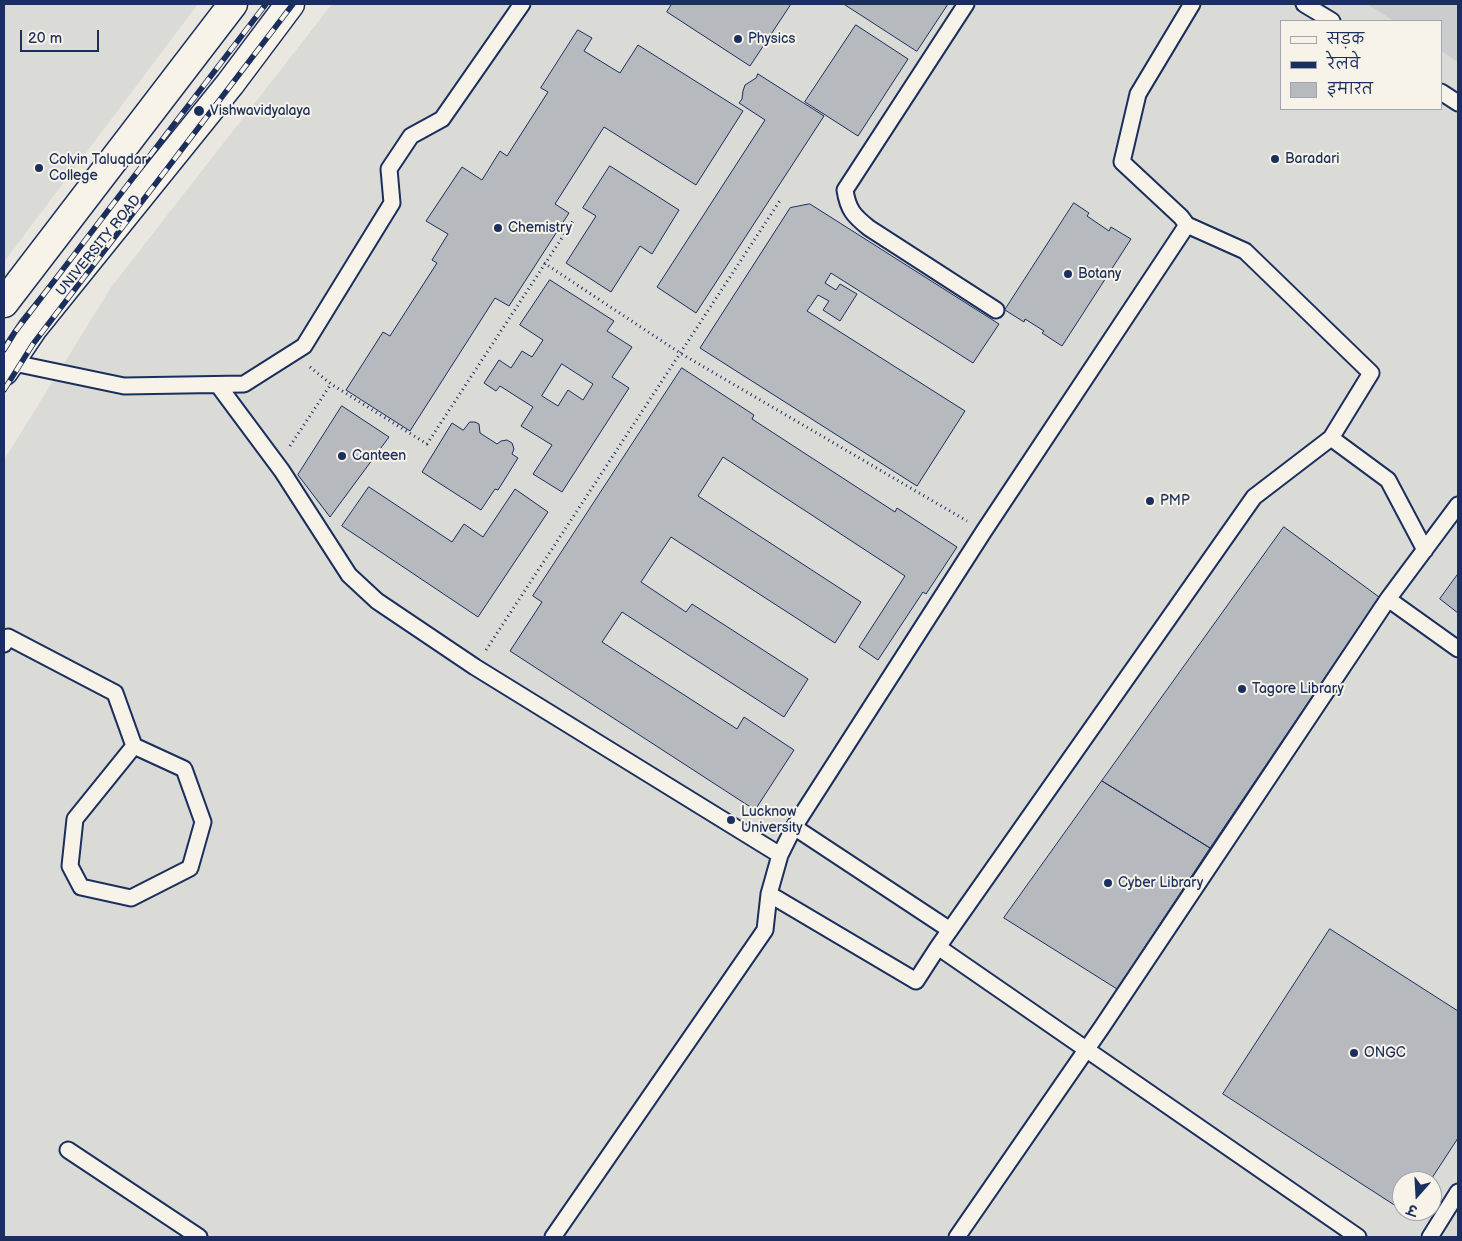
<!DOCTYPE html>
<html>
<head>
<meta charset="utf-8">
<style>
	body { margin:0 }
	#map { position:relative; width:1462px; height:1241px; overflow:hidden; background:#eae7e0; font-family:"Balsamiq Sans","Playpen Sans Deva",sans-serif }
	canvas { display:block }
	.frame { position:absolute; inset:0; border:5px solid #1b2f5e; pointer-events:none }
	.legend { position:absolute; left:1280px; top:20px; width:162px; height:90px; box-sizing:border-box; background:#f7f3e8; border:1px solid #9fa5b1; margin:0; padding:6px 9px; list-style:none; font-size:15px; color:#1b2f5e }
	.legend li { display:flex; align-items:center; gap:10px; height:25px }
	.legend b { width:25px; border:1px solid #9fa5b1 }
	.north { position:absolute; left:1392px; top:1171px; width:50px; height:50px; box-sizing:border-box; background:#f7f3e8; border:1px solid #9fa5b1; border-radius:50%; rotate:199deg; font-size:14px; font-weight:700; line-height:20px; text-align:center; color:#1b2f5e }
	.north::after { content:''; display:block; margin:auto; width:18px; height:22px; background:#1b2f5e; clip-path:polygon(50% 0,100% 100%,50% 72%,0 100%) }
	.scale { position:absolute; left:20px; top:30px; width:79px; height:22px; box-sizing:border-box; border:2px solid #1b2f5e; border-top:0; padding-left:6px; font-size:15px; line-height:18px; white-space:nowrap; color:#1b2f5e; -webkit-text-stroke:4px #f7f3e8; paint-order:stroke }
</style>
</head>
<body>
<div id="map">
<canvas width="1462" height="1241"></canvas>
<div class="frame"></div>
<ul class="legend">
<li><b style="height:6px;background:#f7f3e8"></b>सड़क</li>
<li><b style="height:6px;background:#1b2f5e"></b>रेलवे</li>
<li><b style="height:14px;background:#b6babf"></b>इमारत</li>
</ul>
<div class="north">उ</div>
<div class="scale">20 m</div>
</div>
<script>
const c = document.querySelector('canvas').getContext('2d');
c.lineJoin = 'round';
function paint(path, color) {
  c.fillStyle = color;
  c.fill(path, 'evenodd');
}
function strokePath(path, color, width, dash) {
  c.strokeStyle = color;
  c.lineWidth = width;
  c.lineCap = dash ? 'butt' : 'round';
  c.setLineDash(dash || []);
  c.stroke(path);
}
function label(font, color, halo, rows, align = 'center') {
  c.font = font + ' "Balsamiq Sans",sans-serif';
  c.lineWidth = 4;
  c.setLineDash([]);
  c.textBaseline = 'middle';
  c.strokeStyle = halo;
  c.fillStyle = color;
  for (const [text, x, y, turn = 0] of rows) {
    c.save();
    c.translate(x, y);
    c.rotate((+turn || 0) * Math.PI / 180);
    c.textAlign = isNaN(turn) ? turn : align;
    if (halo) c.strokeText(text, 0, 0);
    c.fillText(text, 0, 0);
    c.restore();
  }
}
paint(new Path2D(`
	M4 4H198L4 262Z
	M332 4H1458V1237H4V460L112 286ZM1281 21H1441V109H1281ZM1402 1181H1432V1211H1402Z`), '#dadad6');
paint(new Path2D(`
	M1367 4H1458V62L1441 51V21H1394Z`), '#cbcccd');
const building = new Path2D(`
	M672 4H791L750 66 667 12Z
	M844 4H948L917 51Z
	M856 25 908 59 858 136 805 102Z
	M578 30 592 38 584 51 620 73 638 45 743 111 696 185 604 127 555 204 569 213 509 306 495 298 410 431 346 390 383 332 390 336 437 263 432 260 448 234 426 221 462 167 482 180 500 151 507 156 548 92 541 88Z
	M758 74 824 116 696 313 657 287 765 120 739 103 742 99 743 91 745 85 756 78Z
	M610 166 679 210 652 254 640 246 611 292 566 263 596 216 583 208Z
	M1074 203 1089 213 1087 216 1109 231 1111 227 1131 239 1062 346 1042 333 1044 331 1025 319 1024 322 1005 310Z
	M810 204 999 324 973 363 831 273 825 283 836 290 840 284 857 294 840 321 823 310 829 301 818 295 807 311 965 411 917 486 700 348 790 208Z
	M550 280 614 321 607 331 632 347 612 377 629 388 562 492 533 474 552 445 521 426 533 407 500 386 496 391 484 383 499 360 511 368 522 351 532 357 543 340 520 325ZM562 364 593 384 583 400 568 390 558 406 542 396Z
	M682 368 754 415 752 419 895 512 897 508 957 547 926 594 923 592 878 660 859 647 905 576 723 457 698 496 861 602 835 643 671 537 641 582 686 612 692 604 808 679 784 717 622 612 602 642 737 729 744 717 794 750 755 810 510 651 542 602 533 596Z
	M342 406 389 437 330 517 298 475Z
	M470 422H475L479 424 480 433 497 444 501 441 507 440 512 443 514 449 512 454 518 458 498 490 495 489 481 510 422 472 452 423 463 430Z
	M369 487 452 542 464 524 483 537 515 489 548 512 478 617 342 526Z
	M1284 527 1379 597 1210 848 1102 781Z
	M1458 574V613L1440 599Z
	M1102 781 1210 848 1117 989 1004 918Z
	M1330 929 1458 1011V1138L1430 1181H1402V1210L1223 1094Z`);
paint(building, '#b6babf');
strokePath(building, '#1b2f5e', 1);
const lane = new Path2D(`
	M966 4 845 190C848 210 854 216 869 228L996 310
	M1192 4 1138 94 1122 162 1181 217 1187 225 1245 251 1371 373 1331 438 1388 480 1425 550
	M1304 4 1332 21
	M1441 92 1458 103
	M5 359 9 362 124 386 244 384 304 346 392 203 389 169 411 136 442 119 522 4
	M218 385 282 471 349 575 377 601 475 667 780 855
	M1388 599 1458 649
	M4 644 8 637 115 693 134 746 184 769 203 822 190 868 131 898 81 887 70 866 75 819 134 746
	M794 827 950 930
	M769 894 916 981 938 947 1254 497 1331 438
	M938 947 1358 1237
	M68 1150 199 1237
	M553 1237 765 930 769 894 780 855 794 827 984 531 1187 225
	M957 1237 1102 1027 1388 599 1458 505
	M1430 1237 1458 1192`);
const secondary = new Path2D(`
	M4 303 233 4
	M4 371 33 328 230 84 290 4`);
strokePath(lane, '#1b2f5e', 19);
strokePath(secondary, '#1b2f5e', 31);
strokePath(new Path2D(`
	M544 263 680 353 967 521
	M310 367 331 384 427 444 573 221
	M290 446 331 384
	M486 650 781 199`), '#1b2f5e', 3, [1, 4]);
strokePath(lane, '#f7f3e8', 15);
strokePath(secondary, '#f7f3e8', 28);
const rail = new Path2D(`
	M4 350 15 332 266 4
	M4 390 33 344 293 4`);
strokePath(rail, '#1b2f5e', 5.5);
strokePath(rail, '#f7f3e8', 4, [11]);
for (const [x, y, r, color] of [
	[738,39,5,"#1b2f5e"],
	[199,111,6,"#1b2f5e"],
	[1275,159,5,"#1b2f5e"],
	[39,168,5,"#1b2f5e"],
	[498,228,5,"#1b2f5e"],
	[1068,274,5,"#1b2f5e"],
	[342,456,5,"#1b2f5e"],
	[1150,501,5,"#1b2f5e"],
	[1242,689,5,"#1b2f5e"],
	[731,820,5,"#1b2f5e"],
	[1108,883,5,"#1b2f5e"],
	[1354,1053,5,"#1b2f5e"]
]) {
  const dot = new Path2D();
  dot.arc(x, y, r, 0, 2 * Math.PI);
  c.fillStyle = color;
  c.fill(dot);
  strokePath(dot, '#f7f3e8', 2);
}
label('14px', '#1b2f5e', '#f7f3e8', [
	["Physics",748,39],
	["Vishwavidyalaya",210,111],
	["Baradari",1285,159],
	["Colvin Taluqdar",49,160],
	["College",49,176],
	["Chemistry",508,228],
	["Botany",1078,274],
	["Canteen",352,456],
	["PMP",1160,501],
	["Tagore Library",1252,689],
	["Lucknow",741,812],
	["University",741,828],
	["Cyber Library",1118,883],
	["ONGC",1364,1053]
], 'left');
label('14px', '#1b2f5e', '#f7f3e8', [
	["UNIVERSITY ROAD",99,246,-51]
]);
</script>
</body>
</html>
